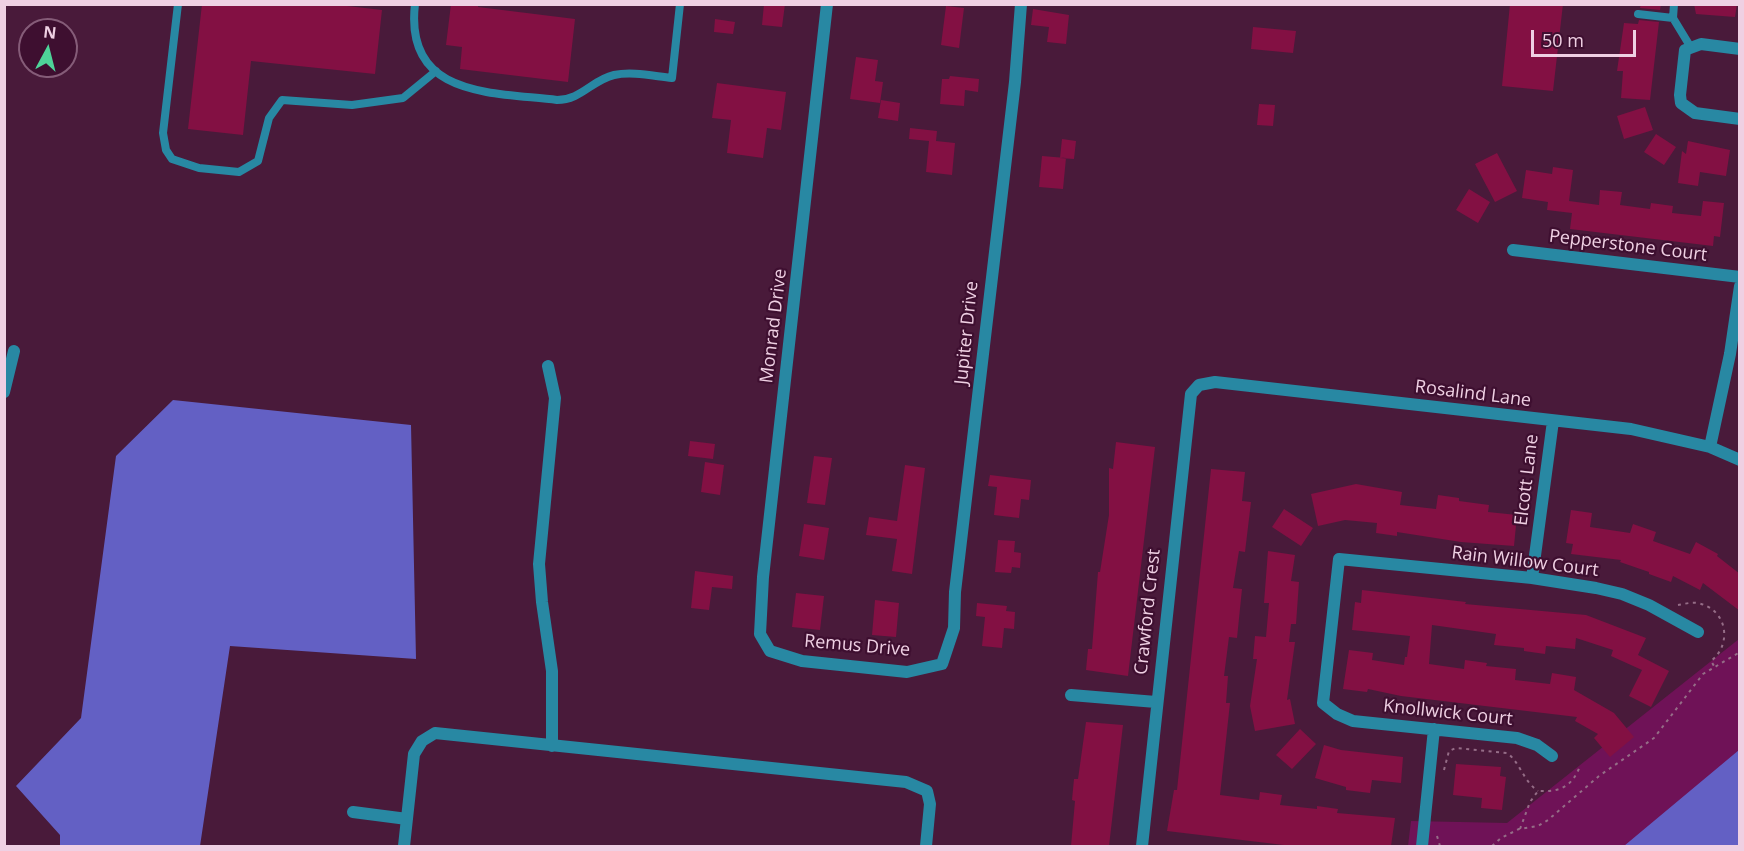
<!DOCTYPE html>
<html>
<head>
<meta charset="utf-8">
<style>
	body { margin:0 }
	#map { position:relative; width:1744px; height:851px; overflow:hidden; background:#491a3a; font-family:"Open Sans",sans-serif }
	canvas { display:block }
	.frame { position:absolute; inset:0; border:6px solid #efd0e3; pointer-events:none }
	.north { position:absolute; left:18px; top:18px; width:60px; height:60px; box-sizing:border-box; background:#3e0f30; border:2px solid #855c78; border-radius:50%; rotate:7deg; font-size:16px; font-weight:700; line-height:24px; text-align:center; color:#efd0e3 }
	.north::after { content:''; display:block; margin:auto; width:21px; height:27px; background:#4ed399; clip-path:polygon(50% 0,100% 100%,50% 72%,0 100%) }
	.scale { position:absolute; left:1531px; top:30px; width:105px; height:27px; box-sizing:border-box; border:3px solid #efd0e3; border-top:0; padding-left:8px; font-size:18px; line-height:21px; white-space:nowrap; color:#efd0e3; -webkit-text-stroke:4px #3e0f30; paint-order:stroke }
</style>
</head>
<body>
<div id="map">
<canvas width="1744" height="851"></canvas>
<div class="frame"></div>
<div class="north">N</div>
<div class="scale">50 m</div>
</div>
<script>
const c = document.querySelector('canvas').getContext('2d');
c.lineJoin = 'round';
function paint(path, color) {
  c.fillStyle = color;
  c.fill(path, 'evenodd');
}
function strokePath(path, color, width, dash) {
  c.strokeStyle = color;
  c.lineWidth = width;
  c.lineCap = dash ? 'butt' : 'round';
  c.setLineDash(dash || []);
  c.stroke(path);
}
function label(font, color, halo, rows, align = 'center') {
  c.font = font + ' "Open Sans",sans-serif';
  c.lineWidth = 4.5;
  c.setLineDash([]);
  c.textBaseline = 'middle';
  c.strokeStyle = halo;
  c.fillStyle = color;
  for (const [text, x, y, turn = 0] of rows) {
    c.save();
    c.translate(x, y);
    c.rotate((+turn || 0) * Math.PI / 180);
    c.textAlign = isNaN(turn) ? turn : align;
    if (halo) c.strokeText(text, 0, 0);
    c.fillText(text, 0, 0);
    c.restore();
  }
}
paint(new Path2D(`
	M1739 639V846H1408L1411 821 1507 823Z`), '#6f1257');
paint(new Path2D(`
	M173 400 411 425 416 659 230 646 200 846H60V835L16 786 81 718 116 456Z
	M1739 750V846H1624Z`), '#6360c4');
paint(new Path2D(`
	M202 4H330L382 10 375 74 251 61 243 135 188 129Z
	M451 4H478V7L575 19 568 82 460 69 462 47 446 45Z
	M764 4H785L782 27 762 25Z
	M1510 4H1563L1553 91 1502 86Z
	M1641 4H1661L1660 10 1640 8Z
	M1694 4H1737L1735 17 1696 14Z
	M946 6 964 8 959 48 941 45Z
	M1033 9 1069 15 1066 44 1047 42 1049 27 1031 25Z
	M715 19 735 22 733 34 714 32Z
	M1639 20 1659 22 1650 100 1621 98 1623 71H1617L1624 23 1638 24Z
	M1253 27 1296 31 1293 53 1251 49Z
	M856 57 878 60 875 81 883 82 880 103 850 99Z
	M950 76 979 79 978 92 965 90 964 106 940 104 942 79H949Z
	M717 83 786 92 781 130 767 128 763 158 727 153 731 120 712 118Z
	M881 100 900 103 898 121 878 118Z
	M1259 104 1275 105 1273 126 1257 125Z
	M1645 107 1653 130 1624 139 1617 116Z
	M910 128 937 131 936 141 955 143 952 175 926 172 929 141 909 139Z
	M1656 134 1676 147 1664 165 1644 152Z
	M1062 139 1076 141 1074 159 1060 158Z
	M1688 141 1730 150 1726 176 1700 172 1698 186 1678 183 1682 151 1686 154Z
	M1497 153 1517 191 1495 202 1475 164Z
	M1042 156 1066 158 1063 189 1039 187Z
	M1553 167 1573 170 1569 201 1599 205 1600 190 1622 192 1620 205 1650 209 1651 203 1673 206 1672 213 1701 216 1703 201 1724 203 1720 237 1714 236 1713 246 1570 229 1572 213 1547 210 1548 202 1522 198 1526 170 1552 174Z
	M1469 189 1490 202 1478 223 1456 210Z
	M690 441 715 444 713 459 688 456Z
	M1116 442 1155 447 1128 676 1086 670 1088 649H1092L1098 572H1100L1109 515V468L1113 469Z
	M814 456 832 458 825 505 807 503Z
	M705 462 724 465 720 495 701 492Z
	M905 465 925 468 912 574 892 571 897 539 866 535 869 517 897 521Z
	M1211 469 1245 472 1242 501 1251 502 1245 552 1239 551 1233 588 1242 589 1237 638 1229 637 1224 676H1228L1226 703H1230L1220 795 1259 800 1260 792 1282 795 1280 805 1317 809V806L1338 809 1337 813 1395 818 1391 846H1292L1167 831 1174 790H1177Z
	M990 475 1031 480 1029 500 1021 499 1019 518 994 515 997 487 988 486Z
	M1356 484 1402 492 1400 505 1436 509 1438 495 1459 498V501L1489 505 1488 512 1517 515 1514 546 1461 542 1397 532V536L1376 533 1377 523 1345 520 1318 526 1311 494Z
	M1284 509 1313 528 1301 546 1272 527Z
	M1571 510 1592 513 1590 527 1630 533 1633 524 1656 532 1653 541 1690 554 1696 542 1718 554 1717 556 1740 574V611L1703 583 1700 590 1673 576 1671 582 1649 574V572L1620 562 1621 560 1571 554 1573 544 1566 543Z
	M804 524 829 528 824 560 799 556Z
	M998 540 1015 541 1014 552 1021 553 1020 568 1012 567 1011 573 995 572Z
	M1268 551 1295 555 1291 581 1299 582 1296 624H1291L1289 642H1295L1287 700 1290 699 1295 724 1255 731 1250 706 1257 659H1253L1255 636 1266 637 1269 603H1264Z
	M695 571 733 576 732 589 712 587 709 610 691 608Z
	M1362 590 1466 602 1465 604 1586 615 1646 638 1638 655 1669 671 1651 707 1629 696 1642 670 1611 656 1613 650 1576 638 1575 649 1546 646 1545 654 1524 651V648L1494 645 1496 634 1432 625 1429 664 1464 669 1465 660 1487 663 1486 666 1516 669 1515 680 1550 684 1552 673 1576 677 1574 690 1614 713 1634 737 1610 757 1594 738 1598 734 1575 721 1577 717 1401 696 1368 689 1367 692 1343 689 1349 650 1373 653 1372 660 1404 665 1405 657H1407L1410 636 1352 630 1355 602 1361 603Z
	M796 593 824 596 820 630 792 627Z
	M875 600 899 603 896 637 872 635Z
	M977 603 1007 606 1006 611 1015 612 1014 629 1004 628 1002 648 982 646 985 617 976 616Z
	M1086 722 1123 725 1109 846H1071L1075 801 1072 800 1074 779H1078Z
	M1300 729 1316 744 1292 769 1276 755Z
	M1324 745 1341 750 1403 757 1401 783 1372 780 1370 793 1346 790V787L1315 778Z
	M1456 764 1501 767 1500 776 1506 777 1502 810 1481 808 1482 798 1453 795Z`), '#831043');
strokePath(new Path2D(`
	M1678 605C1684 604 1691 602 1697 603 1727 608 1733 644 1711 661L1714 666
	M1444 770 1449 751 1456 748 1507 753C1520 762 1523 781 1538 791
	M1520 829 1530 802 1538 791C1560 792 1572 787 1580 766
	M1437 836 1440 846
	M1492 846 1501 838 1519 829 1538 826 1548 820 1599 776 1654 738 1703 674 1740 652`), '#956d87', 2, [3, 4.5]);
strokePath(new Path2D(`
	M178 4 163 133 166 150 172 159 199 168 239 172 258 161 269 118 282 100 352 105 403 98 436 71
	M415 4C404 98 493 92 557 100 581 100 592 80 614 75 632 71 653 76 672 78L680 4
	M1674 4 1673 18 1690 46
	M1638 14 1673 18`), '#2888a3', 8);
strokePath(new Path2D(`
	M827 4 763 577 760 634 770 651 802 661 907 672 942 664 954 628 955 592 1015 82 1021 4
	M1740 49 1701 44 1685 50 1680 95 1681 103 1695 113 1740 119
	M1513 250 1740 277
	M548 366 555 398 539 564 542 602 552 671V746
	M4 392 14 351
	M1710 447 1730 354 1740 286
	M1532 578 1553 421
	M1071 695 1156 702
	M1552 756 1537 745 1517 738 1353 721 1337 714 1323 703 1339 559 1532 578 1596 588 1622 594 1649 605 1698 632
	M353 812 407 819
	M404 846 414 754 422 741 435 733 906 782 927 791 930 804 926 846
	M1142 846 1191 394 1199 385 1215 382 1631 429 1710 447 1740 460
	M1422 846 1434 729`), '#2888a3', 12);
label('18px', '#efd0e3', '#3e0f30', [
	["Pepperstone Court",1628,246,7],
	["Monrad Drive",774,326,-83],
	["Jupiter Drive",967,333,-84],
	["Rosalind Lane",1473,394,7],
	["Elcott Lane",1527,480,-83],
	["Rain Willow Court",1525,562,7],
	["Crawford Crest",1148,612,-84],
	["Remus Drive",857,646,5],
	["Knollwick Court",1448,713,6]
]);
</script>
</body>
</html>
